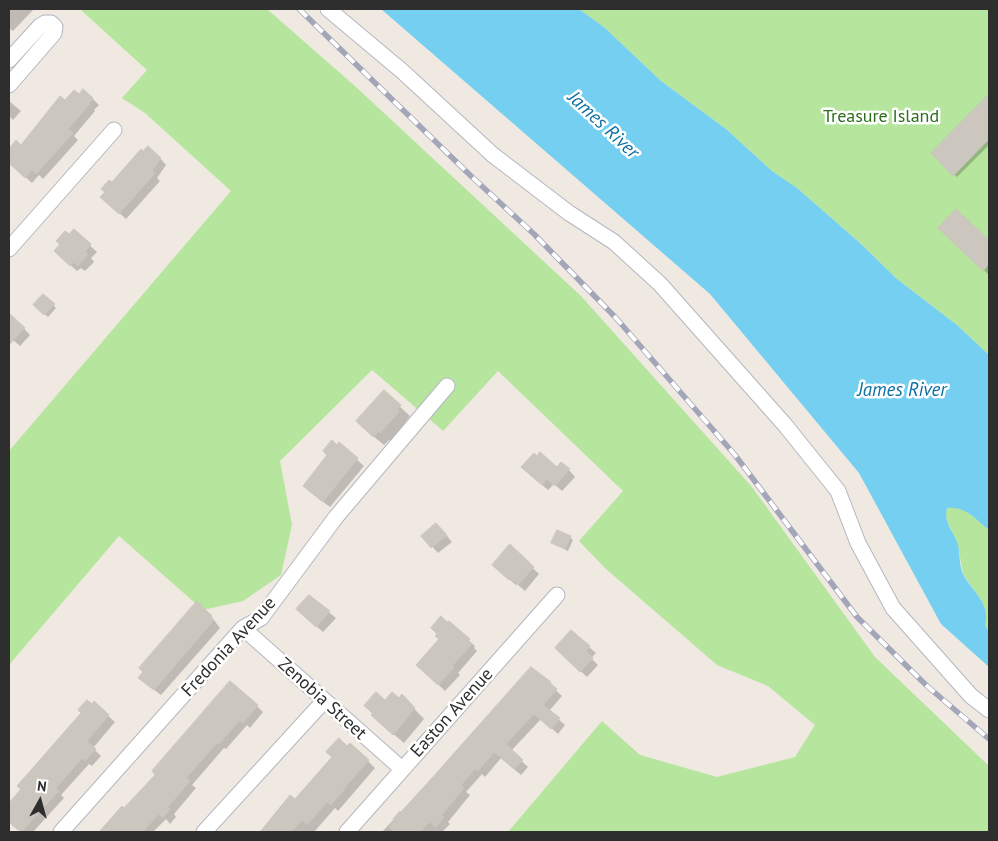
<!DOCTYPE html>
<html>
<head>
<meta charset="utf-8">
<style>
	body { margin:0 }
	#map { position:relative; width:998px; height:841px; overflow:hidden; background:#efe9e1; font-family:"PT Sans",sans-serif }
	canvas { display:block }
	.frame { position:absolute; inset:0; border:10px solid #2e2e2e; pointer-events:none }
	.north { position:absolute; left:15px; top:776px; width:50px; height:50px; -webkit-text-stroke:4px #fff; paint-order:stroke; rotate:7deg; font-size:14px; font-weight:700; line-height:20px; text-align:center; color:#2e2e2e }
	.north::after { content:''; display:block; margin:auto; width:18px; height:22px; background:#2e2e2e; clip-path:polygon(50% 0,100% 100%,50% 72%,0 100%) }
</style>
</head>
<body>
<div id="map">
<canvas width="998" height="841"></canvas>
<div class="frame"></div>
<div class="north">N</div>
</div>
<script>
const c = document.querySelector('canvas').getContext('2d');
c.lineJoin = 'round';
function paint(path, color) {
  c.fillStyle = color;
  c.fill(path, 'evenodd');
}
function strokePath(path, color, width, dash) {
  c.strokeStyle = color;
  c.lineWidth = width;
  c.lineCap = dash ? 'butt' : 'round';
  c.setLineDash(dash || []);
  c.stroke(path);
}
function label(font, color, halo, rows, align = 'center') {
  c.font = font + ' "PT Sans",sans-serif';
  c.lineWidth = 5;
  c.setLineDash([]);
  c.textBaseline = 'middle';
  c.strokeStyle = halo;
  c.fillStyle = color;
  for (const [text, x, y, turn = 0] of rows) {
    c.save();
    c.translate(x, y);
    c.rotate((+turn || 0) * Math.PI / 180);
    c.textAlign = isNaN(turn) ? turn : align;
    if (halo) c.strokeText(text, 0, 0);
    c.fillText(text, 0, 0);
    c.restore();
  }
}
paint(new Path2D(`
	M83 9H267L356 87 581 296 752 487 875 657 989 766V832H508L602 721 640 755 717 777 795 757 815 725 768 686 717 665 606 569 579 541 623 491 498 371 443 431 372 370 280 461 292 525 281 575 243 601 203 610 119 536 9 665V451L231 191 145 113 122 98 147 70 82 11Z
	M579 9H989V355L957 325 897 279 860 243 797 188 772 171 726 129 661 81 605 28Z
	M947 508C965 505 976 520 989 530V632L985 625 981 600 963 574 958 546 945 516Z`), '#b6e59e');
paint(new Path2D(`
	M381 9H579L605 28 661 81 726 129 772 171 797 188 860 243 897 279 957 325 989 355V530C976 520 966 506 947 508 943 523 954 531 958 545 960 554 959 567 964 576 973 591 991 605 985 625L989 632V667L941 624 859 473 710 294Z`), '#75cff0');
paint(new Path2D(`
	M9 9H34L13 31 10 29 9 30Z
	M79 96 92 98 99 105 94 110 95 111 74 136 78 140 43 179 39 175 32 183 9 162 11 159 9 156V151L16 142 21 147 65 102Z
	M989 97V145L957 177 932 153Z
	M9 101 21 111 13 120 9 116Z
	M160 158 166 165 157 178 160 181 126 219 108 203Z
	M956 211 989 242V275L950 238Z
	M74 231 97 252 91 258 94 262 85 271 81 268 77 271 61 257 69 236Z
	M43 296 56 308 48 317 35 305Z
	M9 313 30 335 20 346 13 340 9 344Z
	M384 392 410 416 406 421 408 422 391 441 389 440 384 445 367 431Z
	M339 444 364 466 330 507 310 492Z
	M557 469 569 470 575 477 562 491 554 484 548 490 529 474Z
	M443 531 452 542 438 553 423 536Z
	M570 537 573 540 568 551 553 543Z
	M510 546 539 574 525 591 517 584 516 585 500 571Z
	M309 596 336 618 323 632 304 615Z
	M211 616 220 628 161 695 139 678Z
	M449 622 475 646 474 648 477 651 458 673 460 675 445 691 424 671Z
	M571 632 596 653 591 658 598 665 587 677 556 648Z
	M534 670 562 696 549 711 565 725 558 734 541 719 511 751 528 767 521 775 501 758 485 777 482 774 466 792 470 795 448 822 450 824 442 832H382Z
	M402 696 424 719 404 743 383 725 365 706 399 700Z
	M94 703 115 722 93 748 101 756 92 766 89 764 61 795 64 798 33 832H21L9 821V805Z
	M257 706 263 712 250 728 247 725 226 749 224 748 192 785 196 788 174 814 176 817 170 824 166 819 153 832H101L122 808 124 810Z
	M347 748 368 761 375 768 338 811 335 808 314 832H262Z`), '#0003');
const building = new Path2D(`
	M83 89 93 98 89 103 90 104 68 129 73 133 36 174 32 170 25 178 9 163V149L16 140 21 145 60 96 65 100 74 90 79 94Z
	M989 94V139L953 176 931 153Z
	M148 146 161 158 152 171 155 173 119 214 100 197 105 192 101 189 109 180 112 182 141 149 143 151Z
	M956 209 989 240V264L983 271 938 228Z
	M74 229 91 244 85 252 88 254 78 266 74 262 70 266 54 251 60 244 56 241 65 231 69 234Z
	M43 294 55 304 44 315 33 305Z
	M9 313 25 328 9 345Z
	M384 390 401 405 397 410 399 412 380 433 379 431 373 437 356 421Z
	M332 440 337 445 339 442 358 458 323 502 303 486 327 455 323 451Z
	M540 452 557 467 561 462 570 469 555 486 547 479 542 485 521 467 534 453 537 456Z
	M436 523 447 535 431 548 421 536Z
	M557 530 571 536 565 549 551 543Z
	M510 544 534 567 518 585 510 578 509 580 492 565Z
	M309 595 330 611 316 627 296 609Z
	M197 601 212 616 211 617 214 620 154 690 138 678 143 672 139 668Z
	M441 616 447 622 449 621 470 639 468 641 472 644 452 666 454 668 438 685 416 665 439 639 435 636 437 634 431 628Z
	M571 630 590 646 586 651 593 658 580 672 555 648Z
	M531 667 551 682 550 683 557 689 543 705 560 718 551 729 534 714 506 744 523 760 514 769 494 752 478 771 475 769 461 785 464 788 442 815 444 817 436 827 430 822 420 832H394L389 827 394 821 393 819 400 811 401 812 433 777Z
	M230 681 258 705 243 723 240 720 219 744 217 743 186 778 190 781 168 807 170 809 163 818 159 814 142 832H99L122 806 124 808 155 775 152 771Z
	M376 692 385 700 392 692 399 698 402 694 415 708 393 735 371 715 373 713 364 706Z
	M87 700 92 704 94 701 109 715 87 741 96 749 85 761 82 758 56 788 59 791 22 831 19 829 18 830 9 822V803L21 789 17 786 81 713 78 710Z
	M339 738 347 746 350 743 369 760 344 788 345 789 331 805 327 802 307 825 302 820 291 832H260L290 795 295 799 332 757 326 752Z`);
paint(building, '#cbc7bf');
strokePath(building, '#cbc5ba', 1);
const minor = new Path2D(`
	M328 9 402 71 493 155 569 213 614 242 660 284 785 425 838 491 858 543 893 608 971 696 989 710
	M9 60 40 26 45 23H51L55 27 54 33 9 85
	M9 249 114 130
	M243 628 402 769
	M61 832 243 628 261 618 336 517 447 386
	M204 832 324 701
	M347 832 557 595`);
strokePath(minor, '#b4b7c1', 17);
strokePath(minor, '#fff', 15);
const rail = new Path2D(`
	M299 9 472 177 534 234 616 318 735 455 857 617 927 686 989 739`);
strokePath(rail, '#a3a6b8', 5.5);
strokePath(rail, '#fff', 4, [11]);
label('18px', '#2c6e1b', '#fff', [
	["Treasure Island",881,117]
]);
label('18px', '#2e2e2e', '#fff', [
	["Fredonia Avenue",229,647,-47],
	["Zenobia Street",322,699,42],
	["Easton Avenue",452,713,-48]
]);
label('italic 19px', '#0d6fa3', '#fff', [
	["James River",603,125,43],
	["James River",902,391]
]);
</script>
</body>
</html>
